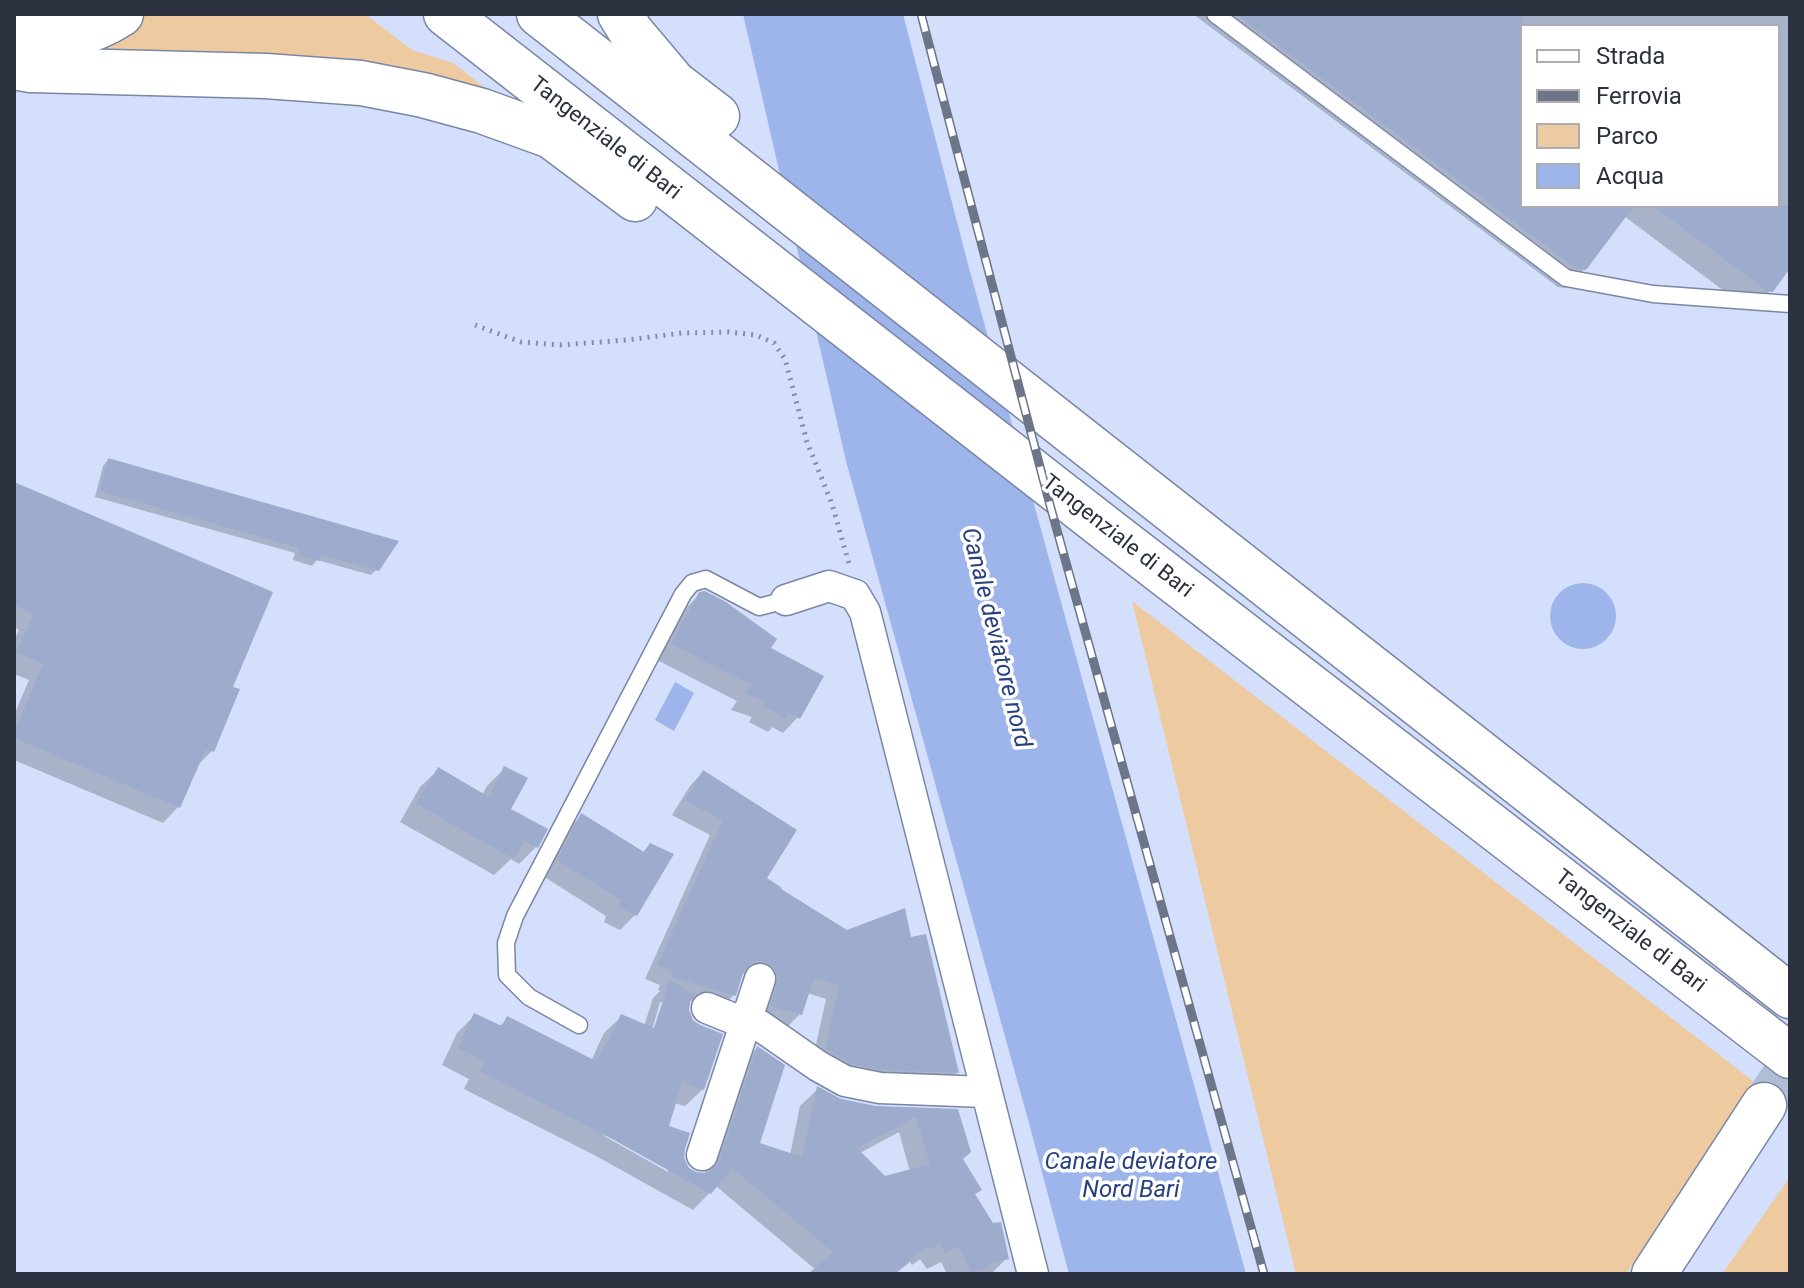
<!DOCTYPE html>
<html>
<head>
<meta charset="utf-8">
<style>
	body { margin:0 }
	#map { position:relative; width:1804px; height:1288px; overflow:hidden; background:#d3dffb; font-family:Roboto,sans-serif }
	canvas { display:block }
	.frame { position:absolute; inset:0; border:16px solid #2b313e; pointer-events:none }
	.legend { position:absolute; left:1520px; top:24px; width:260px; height:184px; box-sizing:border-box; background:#fff; border:2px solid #aaadb2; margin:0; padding:10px 14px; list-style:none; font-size:24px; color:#2b313e }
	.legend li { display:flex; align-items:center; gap:16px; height:40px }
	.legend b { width:40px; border:2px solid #aaadb2 }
</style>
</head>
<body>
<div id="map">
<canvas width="1804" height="1288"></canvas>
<div class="frame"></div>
<ul class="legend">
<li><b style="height:10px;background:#fff"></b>Strada</li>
<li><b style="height:10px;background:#6d7688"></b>Ferrovia</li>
<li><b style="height:22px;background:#edcaa0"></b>Parco</li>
<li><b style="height:22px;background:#9eb5ec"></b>Acqua</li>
</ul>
</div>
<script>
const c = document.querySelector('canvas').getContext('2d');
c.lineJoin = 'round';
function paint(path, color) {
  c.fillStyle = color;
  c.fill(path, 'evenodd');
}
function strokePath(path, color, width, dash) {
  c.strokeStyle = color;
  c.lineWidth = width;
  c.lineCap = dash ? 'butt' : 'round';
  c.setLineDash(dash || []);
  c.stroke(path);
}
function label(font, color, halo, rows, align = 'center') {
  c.font = font + ' Roboto,sans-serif';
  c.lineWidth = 7;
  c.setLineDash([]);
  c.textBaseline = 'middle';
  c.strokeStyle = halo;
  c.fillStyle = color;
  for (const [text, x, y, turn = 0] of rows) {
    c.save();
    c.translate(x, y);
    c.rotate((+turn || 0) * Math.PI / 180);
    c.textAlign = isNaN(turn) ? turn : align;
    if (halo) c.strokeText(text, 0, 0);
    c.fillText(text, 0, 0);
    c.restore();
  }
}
paint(new Path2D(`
	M144 14H365L412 50 453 63 500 99 66 51 132 24Z
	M1132 601 1753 1081 1626 1274H1296Z
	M1790 1177V1274H1722Z`), '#edcaa0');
paint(new Path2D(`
	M743 14H903L969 268 1246 1274H1069L1030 1127 846 461Z
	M1550 616a33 33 0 1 1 66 0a33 33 0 1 1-66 0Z
	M675 682 694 693 674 731 655 720Z`), '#9eb5ec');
paint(new Path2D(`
	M1193 14H1790V265L1771 290 1752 310 1748 309 1624 216 1584 269 1565 288 1558 287ZM1522 26H1778V206H1522Z
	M108 460 377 569 371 575 317 560 312 566 293 560 295 553 95 497 103 466Z
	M14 485 231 688 212 751 196 767 178 807 163 823 14 760V715L29 680 14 674V641L19 630 14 627Z
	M700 594 768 649 798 717 783 733 772 727 768 732 749 722 752 717 731 710 737 701 657 660 684 610Z
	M505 768 508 810 536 847 519 864 511 859 494 875 400 822 420 787 438 770 482 795 487 786Z
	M703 772 765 879 847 932 910 940 957 1072 943 1086 812 1063 826 999 807 993 800 1014 786 1028 758 1019 752 975 742 974 734 995 720 1008 689 1000 687 1010 703 1089 685 1106 674 1103 666 1127 688 1169 697 1174 704 1175 740 1065 757 1048 758 1144 790 1155 800 1106 818 1089 840 1100 876 1108 957 1111 961 1159 973 1195 1007 1258 991 1274H947L941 1262 927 1269 920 1259 912 1265 910 1262 895 1274H811L816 1270 716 1186 693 1210 596 1156 464 1089 469 1079 442 1065 457 1033 475 1015 499 1027 507 1019 591 1061 604 1033 622 1016 644 1026 653 998 660 991 658 990 660 985 645 979 710 835 672 815 690 786ZM660 1002H665L653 1038 650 1037ZM899 1132 910 1172 884 1179 860 1153ZM606 1133 668 1168V1172L604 1136Z
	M581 816 642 853 650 845 635 915 620 930 604 922 606 916 543 876 566 831Z`), '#0003');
paint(new Path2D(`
	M1236 14H1522V206H1634L1586 270 1577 269Z
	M1653 206H1790V268L1773 292 1767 291Z
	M108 458 399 541 379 571 322 555 319 561 297 554 299 548 99 491Z
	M14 482 273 592 233 687 240 689 214 752 206 749 180 808 14 738V732L43 664 16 652 34 614 14 605Z
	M705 591 726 602 777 639 771 648 824 676 800 719 788 712 785 718 763 706 766 701 745 694 751 685 671 644 699 592Z
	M504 766 528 778 511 809 548 829 538 848 524 840 514 859 416 804 438 767 489 797Z
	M703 770 797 830 767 878 782 888 781 889 847 930 905 908 911 937 926 934 959 1073 882 1070 851 1064 825 1049 839 985 814 978 802 1015 770 1006 777 985 778 976 774 968 766 962 757 961 748 966 743 973 736 996 671 977 672 971 657 965 723 820 685 801Z
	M581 813 644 852 650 843 674 854 637 916 618 906 621 900 557 860Z
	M670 979 695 995 690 1002 689 1010 693 1020 700 1025 723 1034 704 1090 682 1083 669 1126 690 1133 685 1149 684 1158 689 1168 696 1172 705 1173 713 1169 719 1161 757 1046 785 1065 760 1143 802 1157 817 1086 841 1099 876 1106 958 1109 971 1152 963 1159 982 1190 975 1194 993 1223 1001 1222 1009 1259 990 1263V1266L971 1273 959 1246 945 1253 939 1243 931 1250 928 1246 893 1274H808L833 1252 732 1168 711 1194 614 1140 480 1071 485 1061 458 1048 474 1013 502 1026 507 1016 596 1061 610 1038 621 1014 654 1028ZM916 1117 930 1164 885 1176 857 1148Z`), '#9daccc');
strokePath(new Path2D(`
	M1764 1105 1790 1067`), '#b1bcd5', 44, [44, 22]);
const lane = new Path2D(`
	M1215 14 1566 278 1653 294 1790 304
	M579 1025 529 997 507 975 506 943 515 916 683 594 692 583 706 579 759 607 786 600`);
const street = new Path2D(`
	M786 600 829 586 855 595 865 612 1033 1274
	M707 1008 744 1023 759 1025 818 1066 845 1081 880 1088 986 1092
	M702 1155 760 979`);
const secondary = new Path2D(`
	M1654 1274 1764 1105`);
const highway = new Path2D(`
	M446 14 1109 531 1790 1056
	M539 14 1790 996
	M620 14 631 32 674 83 717 116
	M14 36C51 42 89 35 121 14
	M14 67 31 70 266 76 361 83 423 95 482 111 551 136 635 199`);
strokePath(lane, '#7986a5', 19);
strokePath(street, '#7986a5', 33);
strokePath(secondary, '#7986a5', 47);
strokePath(highway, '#7986a5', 47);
strokePath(new Path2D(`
	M475 325 521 342 560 345 627 340 682 333 729 332 756 335 774 343 785 359 807 442 832 504 849 564`), '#858ea4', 5, [2, 6]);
strokePath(lane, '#fff', 16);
strokePath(street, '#fff', 30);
strokePath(secondary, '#fff', 44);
strokePath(highway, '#fff', 44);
const rail = new Path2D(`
	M921 14 1050 505 1264 1274`);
strokePath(rail, '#6d7688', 9);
strokePath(rail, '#fff', 6, [18]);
label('22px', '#2b313e', '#fff', [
	["Tangenziale di Bari",605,139,38],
	["Tangenziale di Bari",1117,537,38],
	["Tangenziale di Bari",1630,932,38]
]);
label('italic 24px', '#294081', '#fff', [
	["Canale deviatore nord",995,638,76],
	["Canale deviatore",1131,1163],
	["Nord Bari",1131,1191]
]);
</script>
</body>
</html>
